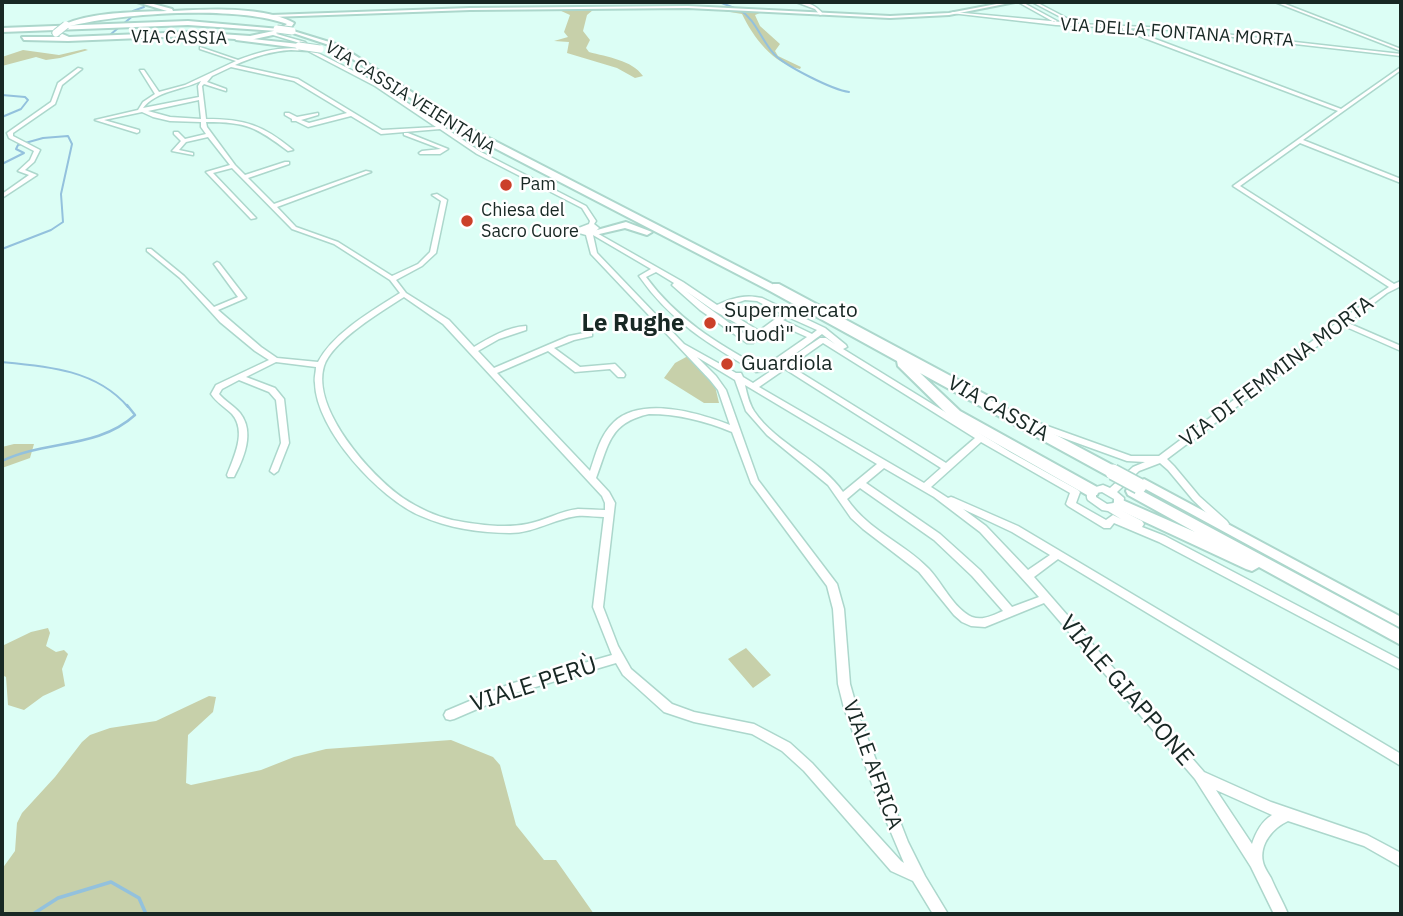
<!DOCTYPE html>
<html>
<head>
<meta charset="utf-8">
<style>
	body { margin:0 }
	#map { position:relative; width:1403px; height:916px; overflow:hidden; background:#dcfef5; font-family:"IBM Plex Sans",sans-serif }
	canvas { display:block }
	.frame { position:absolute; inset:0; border:4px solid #182824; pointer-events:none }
</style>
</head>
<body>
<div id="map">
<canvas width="1403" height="916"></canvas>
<div class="frame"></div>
</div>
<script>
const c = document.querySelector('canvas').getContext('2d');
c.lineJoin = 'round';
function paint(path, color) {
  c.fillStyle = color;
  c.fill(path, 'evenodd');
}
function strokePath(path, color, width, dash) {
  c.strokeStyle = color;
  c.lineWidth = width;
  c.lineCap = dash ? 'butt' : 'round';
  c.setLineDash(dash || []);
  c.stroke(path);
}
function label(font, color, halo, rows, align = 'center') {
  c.font = font + ' "IBM Plex Sans",sans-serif';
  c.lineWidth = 5;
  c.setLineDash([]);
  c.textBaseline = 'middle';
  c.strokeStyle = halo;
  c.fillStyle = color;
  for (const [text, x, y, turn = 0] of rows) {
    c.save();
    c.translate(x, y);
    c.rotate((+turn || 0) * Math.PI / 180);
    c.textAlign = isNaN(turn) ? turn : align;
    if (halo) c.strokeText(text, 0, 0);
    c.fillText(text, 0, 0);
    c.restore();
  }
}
paint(new Path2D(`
	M566 9 593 10 587 15 583 31 590 40 586 48 589 52C607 57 632 60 643 76L635 78 617 68 567 53 569 42 554 41 568 37 564 32 570 15 559 10Z
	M718 10 760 13 755 15 760 26 780 44 775 51 778 56 801 67 800 69C773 64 753 37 742 14Z
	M85 49 88 50 60 58 46 60 36 57 2 66V57L23 50 59 55Z
	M688 356 715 386 719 403H704L664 378 675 363Z
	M14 444H34L30 458 2 468V447Z
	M48 628 50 633 46 646 56 652 64 650 68 654 62 669 65 686 43 696 24 710 8 705 6 677 2 675V646L31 632Z
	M746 648 771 675 753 688 728 659Z
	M209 696 216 697 213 712 188 735 186 783 191 785 261 770 294 757 326 749 451 740 493 757 500 765 516 825 544 860H556L594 914H2V869L15 851 17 823 22 813 55 777 82 742 90 735 110 728 156 721Z`), '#c7d0aa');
strokePath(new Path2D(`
	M719 2 737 9
	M740 10C756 20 761 40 774 54 785 66 833 90 849 92
	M111 34 134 15 133 11 144 7
	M2 95 25 97 28 100 21 109 2 117
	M2 164 24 153 16 149 18 145 43 138 68 136 72 144 61 194 63 222 51 230 2 249
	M2 362C47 366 97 370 128 407`), '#93c1dd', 2);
strokePath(new Path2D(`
	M2 461C45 440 98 449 135 415L127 405`), '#93c1dd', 2.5);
strokePath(new Path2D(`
	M33 914 58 898 111 882 139 898 146 914`), '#93c1dd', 3.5);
const minor = new Path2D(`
	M796 2C806 1 817 6 823 14L820 15 815 9Z
	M1018 2H1022L1057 21 1054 22Z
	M1032 2H1036L1078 24 1171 28 1401 54V56L1171 30 1126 28 1341 109 1401 67V70L1303 140 1401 179V183L1300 143 1240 186 1394 284 1401 281V286L1387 293 1348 323 1401 346V351L1344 326 1167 459 1174 466 1199 496 1227 521 1229 524 1227 527H1221L1193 500 1168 470 1160 463 1139 471 1117 492 1124 498 1123 506 1119 509 1142 521 1144 524 1142 527 1165 536 1401 660V670L1159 542 1114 523 1110 528H1104L1068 506 1066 504 1070 493 981 442 931 487 948 498 951 497 954 498 1018 526 1401 754V766L1058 559 1034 577 1204 772 1271 802 1367 835 1401 853V867L1364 846 1288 821C1273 828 1259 844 1263 862 1264 867 1268 873 1271 878 1276 890 1283 902 1288 914H1274L1251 867 1195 779 1044 603 985 627 971 626 962 622 954 615 919 572 863 529 851 518 828 485 767 435 746 411 735 380 697 357 716 376 726 390 758 480 837 584 844 609 850 684 860 719 908 842 925 876 948 914H933L913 881 891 871 804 771 782 751 752 734 694 722 664 712 623 675 616 663 512 694 454 719 450 720 446 719 444 715 446 711 510 684 612 655 593 607 604 517C595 517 586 515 577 516 554 519 534 533 510 533 481 533 448 528 421 516 379 498 316 430 315 383 314 378 316 372 316 367L276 362 246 377 275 388 284 399 289 443 278 471 274 474 270 471 281 443 276 400 269 392 239 380 222 389 219 394C225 401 234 406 240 413 255 432 244 458 234 477H228L227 475C234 457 247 431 232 414 225 407 217 403 211 394L216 385 269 360 255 351 220 322 180 278 147 251V249H151L184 276 214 307 238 297 214 264 217 262 219 263 246 298 218 310 261 347 277 358 318 362C333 333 373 310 400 293L390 280 334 244 292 229 232 168 213 173 256 218 251 219 206 172 230 165 208 137 186 142 179 150 193 153V155L172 151 181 141 174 134V132H178L185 139 206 134 201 127V122L170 121 153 117 142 112 104 120 139 130V132L137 133 95 120 138 110 143 102 155 94 140 70H144L159 92 185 85 236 61 200 49V47L238 60C260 51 282 46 306 49L303 44 273 35V33L305 42 312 50 379 84 481 152 586 206 596 221 594 224 599 228 595 232 683 282 717 305C732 298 745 294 762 298L825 328 846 345 847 347 843 349 1010 452 1078 490 1080 492 1076 503 1106 520 1113 515 1121 519 1108 511 1102 510 1088 500C1086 497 1087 492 1089 489L1103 485 1110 488 1133 467 1145 462 1127 461 1033 427 1032 425 1033 423H1039L1131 456H1159L1339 321 1389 287 1233 186 1338 111 1123 30V28L1056 25 951 13 953 12 1072 23ZM291 50 308 51 375 86 436 127 382 130 298 79 235 65C253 57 271 51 291 50ZM231 67 294 81 347 113 309 123 301 120 318 115V113L297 117 289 113H285V115L292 119V121H296L308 127 351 116 381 134 440 129 477 154 582 208 590 221 589 224 576 229 579 233 586 235 591 254 710 380 718 390 730 425C699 413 642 396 614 422 600 435 596 454 590 471L497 373 548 351 575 372 610 369 618 377H624L625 375 624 373 615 364 580 367 554 348 574 340 592 336V332H589L569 336 494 368 478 351 499 339 526 330V326C507 327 489 338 474 347L449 320 406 293 396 280 422 266 436 253 447 200 437 194 432 195 441 201 430 252 418 264 392 276 338 242 296 227 277 207 371 172 366 171 274 204 248 178 289 164V162H285L245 175 235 165 207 127 206 122C247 122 256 127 288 151L293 150C263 125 245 119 206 119L202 86 204 84 226 91V89L207 82 212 76ZM201 81 198 86 199 97 143 108C156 91 182 90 201 81ZM199 100 201 119 170 117 148 111ZM593 235 651 269 639 276C671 322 709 344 756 372 776 371 805 346 822 334L835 344 826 338H820L753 383 743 377 741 373H736L684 344 597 253ZM656 272 674 283 672 285 673 286 700 310 747 343H753L778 324 807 337 768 364 760 367C716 343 676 318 646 277ZM686 291 713 310 755 334 750 338 706 306ZM404 297 443 324 602 496 605 503V510C596 510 587 509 578 509 560 511 544 521 527 524 503 529 475 524 452 520 435 516 418 508 403 498 371 476 311 409 324 366 332 341 382 311 404 297ZM745 300 757 301 782 314 759 331 722 308ZM788 317 817 330 812 334 783 320ZM823 343 975 438 946 463 790 366ZM785 369 941 468 924 483 759 387ZM745 385 877 464 843 492C820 459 777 445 754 411 749 403 747 394 745 385ZM649 414C679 414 705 421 732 432L751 483 827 586 833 609 838 684 844 708 882 811 904 863 901 861 812 763 790 743 754 724 694 712 672 704 631 669 618 646 603 607 615 503 609 492 596 478C609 444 609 423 649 414ZM884 468 934 497 980 532 1039 597 1012 607 980 570 940 534 866 483ZM860 488 934 540 972 576 1003 611C993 615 983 621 972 617 953 608 943 584 929 569 903 542 870 532 847 499ZM1102 492 1114 499V503L1107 504 1096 497V493ZM963 509 1012 532 1050 555 1028 570 986 526ZM1216 790 1272 815C1261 822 1256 832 1252 844Z
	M1275 2H1280L1401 49V51Z
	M78 68 82 69 62 85 55 104 13 133V136L40 150 34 162 25 170 37 175 2 198V194L29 175 18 171 30 160 34 151 9 138 7 133 51 102 58 83Z
	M404 133H408L448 149 440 154H420L419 153 422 151 441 149 404 135Z`);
const tertiary = new Path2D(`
	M1007 2H1015L949 15 890 18 688 8 470 10 271 17 269 16 271 15 470 8 688 6 890 16 949 13Z
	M773 284H779L990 397 985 400 982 399 773 288Z
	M1144 479 1401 617V628L1140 486 1139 483Z`);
const primary = new Path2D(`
	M137 2H146L172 9 173 11C207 9 264 6 294 23L290 29 282 33 250 40 190 36 68 41 53 33 56 31 69 37 190 32 250 36 278 30 287 24C234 5 121 13 66 27L63 25C90 12 136 12 167 11Z`);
const trunk = new Path2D(`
	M188 21 280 29 277 31 188 25 2 32V28Z
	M290 30 339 45 458 122 778 287 1118 468 1120 472 1113 477 1108 476 920 373 960 411 1097 487 1099 491 1097 495H1087L950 417 898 366 897 361 770 291 452 126 335 47 290 32Z
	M22 37H68L71 39 68 41 24 40Z
	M234 37 299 44 302 46 299 48 236 40Z
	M626 222 652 232 647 235 625 228 595 235 590 232Z
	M1133 486 1401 630V645L1259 567 1252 571 1246 569 1115 508 1113 504 1115 500 1120 499 1195 532 1128 495 1126 491 1128 487Z`);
strokePath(minor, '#acd7cc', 3);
strokePath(tertiary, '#acd7cc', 4);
strokePath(primary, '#acd7cc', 4);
strokePath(trunk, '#acd7cc', 4);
paint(minor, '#fff');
paint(tertiary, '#fff');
paint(primary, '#fff');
paint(trunk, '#fff');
const primaryBridge = new Path2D(`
	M56 33 66 25`);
const trunkBridgeFar1 = new Path2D(`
	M277 29 292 31
	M299 46 320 49`);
const trunkBridge = new Path2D(`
	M1113 472 1139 486`);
strokePath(primaryBridge, '#acd7cc', 9, []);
strokePath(trunkBridgeFar1, '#acd7cc', 9, []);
strokePath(trunkBridge, '#acd7cc', 18, []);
strokePath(primaryBridge, '#fff', 7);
strokePath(trunkBridgeFar1, '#fff', 7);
strokePath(trunkBridge, '#fff', 15);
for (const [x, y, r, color] of [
	[506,185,7,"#cb4029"],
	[467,221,7,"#cb4029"],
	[710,323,7,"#cb4029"],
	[727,364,7,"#cb4029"]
]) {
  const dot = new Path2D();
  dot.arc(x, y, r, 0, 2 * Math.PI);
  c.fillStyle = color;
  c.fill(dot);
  strokePath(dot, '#fff', 2.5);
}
label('18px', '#182824', '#fff', [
	["VIA DELLA FONTANA MORTA",1177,33,4],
	["VIA CASSIA",179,38,1],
	["VIA CASSIA VEIENTANA",410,98,32]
]);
label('18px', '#182824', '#fff', [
	["Pam",520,185],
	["Chiesa del",481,211],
	["Sacro Cuore",481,232]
], 'left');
label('21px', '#182824', '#fff', [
	["Supermercato",724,311],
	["\"Tuodì\"",724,335],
	["Guardiola",741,364]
], 'left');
label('21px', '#182824', '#fff', [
	["VIA DI FEMMINA MORTA",1277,372,-37],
	["VIA CASSIA",998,409,29],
	["VIALE AFRICA",872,765,70]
]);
label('bold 24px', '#182824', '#fff', [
	["Le Rughe",633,324]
]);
label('24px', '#182824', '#fff', [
	["VIALE PERÙ",534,685,-18],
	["VIALE GIAPPONE",1126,691,49]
]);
</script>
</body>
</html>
